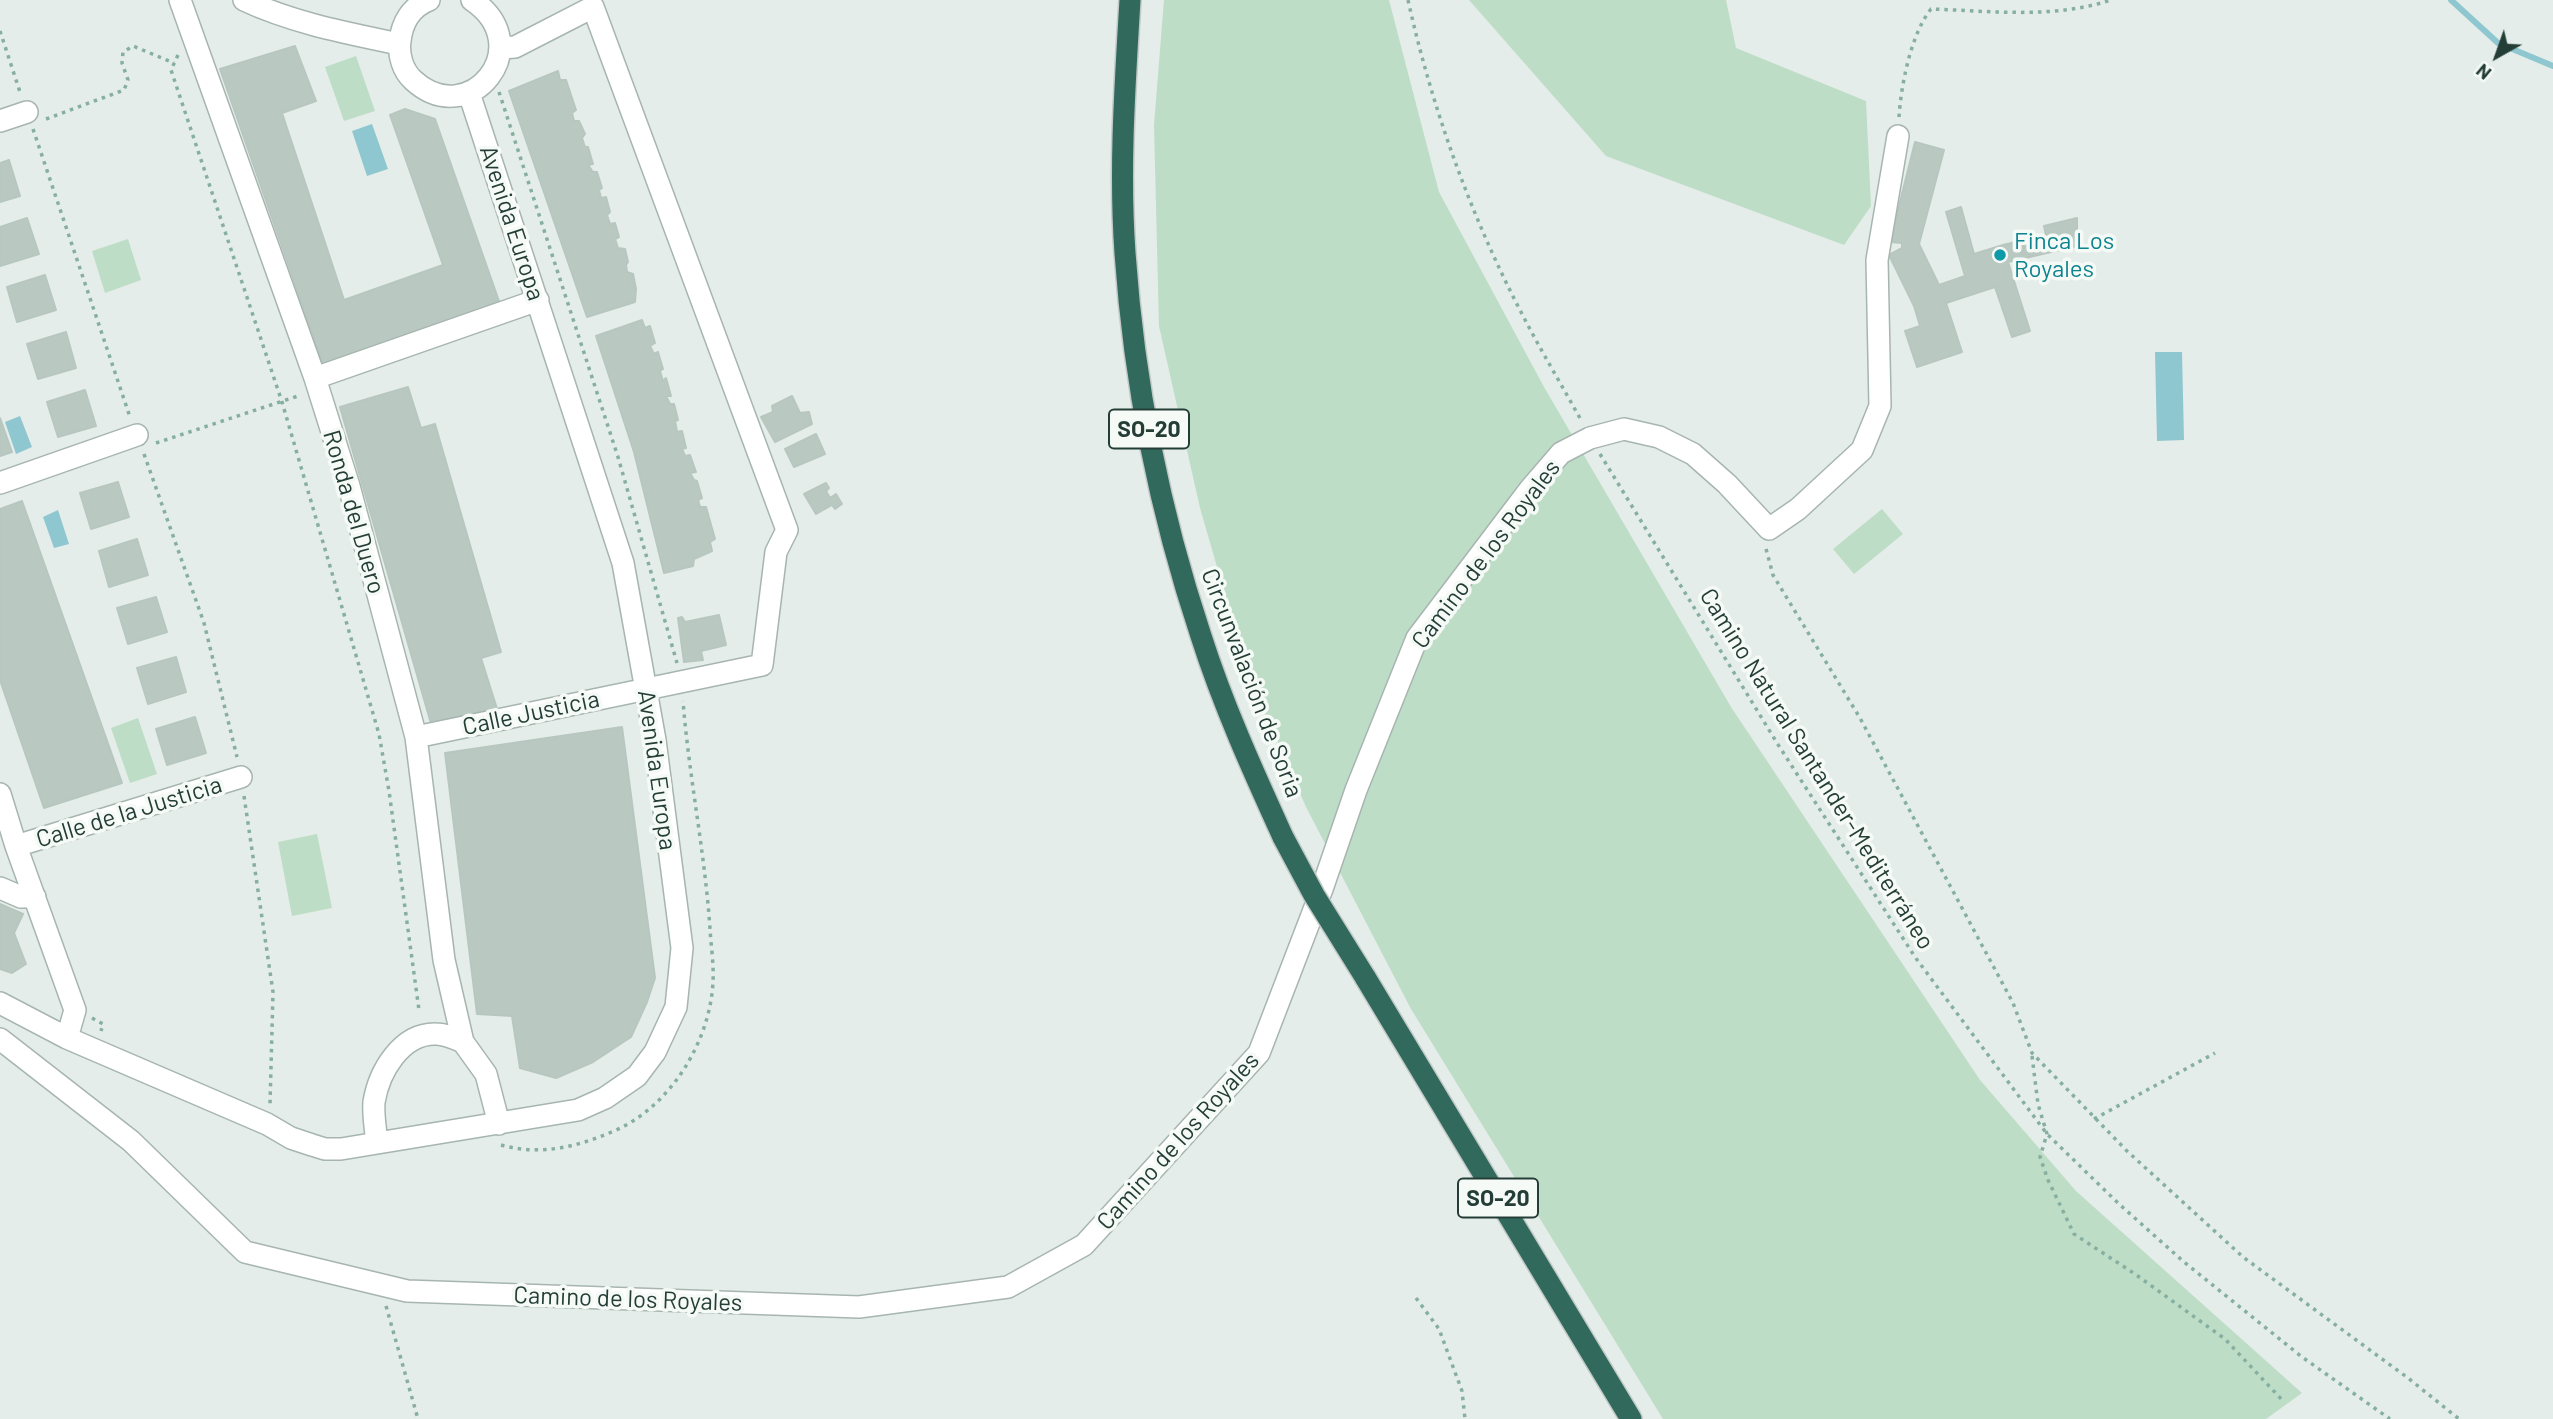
<!DOCTYPE html>
<html>
<head>
<meta charset="utf-8">
<style>
	body { margin:0 }
	#map { position:relative; width:2553px; height:1419px; overflow:hidden; background:#e4ede9; font-family:Barlow,sans-serif }
	canvas { display:block }
	.north { position:absolute; left:2462px; top:21px; width:70px; height:70px; -webkit-text-stroke:5px #f5faf7; paint-order:stroke; rotate:220deg; font-size:19px; font-weight:700; line-height:28px; text-align:center; color:#243e37 }
	.north::after { content:''; display:block; margin:auto; width:24px; height:32px; background:#243e37; clip-path:polygon(50% 0,100% 100%,50% 72%,0 100%) }
</style>
</head>
<body>
<div id="map">
<canvas width="2553" height="1419"></canvas>
<div class="north">N</div>
</div>
<script>
const c = document.querySelector('canvas').getContext('2d');
c.lineJoin = 'round';
function paint(path, color) {
  c.fillStyle = color;
  c.fill(path, 'evenodd');
}
function strokePath(path, color, width, dash) {
  c.strokeStyle = color;
  c.lineWidth = width;
  c.lineCap = dash ? 'butt' : 'round';
  c.setLineDash(dash || []);
  c.stroke(path);
}
function label(font, color, halo, rows, align = 'center') {
  c.font = font + ' Barlow,sans-serif';
  c.lineWidth = 7;
  c.setLineDash([]);
  c.textBaseline = 'middle';
  c.strokeStyle = halo;
  c.fillStyle = color;
  for (const [text, x, y, turn = 0] of rows) {
    c.save();
    c.translate(x, y);
    c.rotate((+turn || 0) * Math.PI / 180);
    c.textAlign = isNaN(turn) ? turn : align;
    if (halo) c.strokeText(text, 0, 0);
    c.fillText(text, 0, 0);
    c.restore();
  }
}
paint(new Path2D(`
	M1164 0H1389L1439 192 1544 387 1731 707 1980 1080 2076 1191 2302 1393 2266 1419H1663L1411 1009 1306 807 1248 674 1200 508 1159 326 1154 125Z
	M1469 0H1726L1736 48 1866 101 1871 206 1844 245 1606 156Z
	M356 56 375 111 344 121 325 67Z
	M128 239 141 280 105 293 92 251Z
	M1882 509 1903 534 1854 574 1833 549Z
	M138 718 157 774 130 783 111 728Z
	M317 834 332 908 292 916 278 842Z`), '#beddc6');
paint(new Path2D(`
	M372 124 388 169 367 176 352 131Z
	M2155 352H2182L2184 440 2157 441Z
	M20 416 32 447 16 454 5 422Z
	M58 510 69 544 54 548 43 517Z`), '#8fc7d0');
strokePath(new Path2D(`
	M2451 0 2498 43 2553 66`), '#8fc7d0', 6);
const building = new Path2D(`
	M295 46 316 101 282 113 344 300 443 265 390 115 405 109 435 119 500 304 323 364 220 69Z
	M558 71 560 80H566L576 110 572 113 574 121H579L585 134 582 138 585 147H588L593 164 588 165 593 172H597L602 188 599 190 601 198 606 197 610 212 607 215 610 224 615 223 619 237 615 239 618 248 625 249 628 262 626 265 627 272 633 274 636 289 635 302 587 317 509 91Z
	M1915 142 1944 150 1919 244 1939 285 1965 276 1946 212 1961 207 1974 254 2003 245 2046 235 2044 226 2077 218V246L2008 262 2030 331 2012 337 1995 287 1946 303 1962 352 1917 367 1905 331 1920 326 1914 306 1889 255 1902 248V243L1890 242Z
	M9 160 20 196 0 202V163Z
	M27 218 39 254 0 266V227Z
	M45 275 56 310 17 322 7 287Z
	M642 320 645 328 650 326 655 343 650 346 654 354 658 352 663 369 660 371 663 381 666 378 671 396H666L670 404H674L678 420 675 421 677 432 682 431 686 448 682 449 685 456 690 455 696 472 690 473 694 480 697 481 702 498 698 500 700 507H706L715 539 710 542 712 551 694 559 693 566 664 573 634 452 596 336Z
	M66 332 76 368 38 379 27 344Z
	M408 387 421 428 435 424 501 652 481 658 498 712 432 727 340 407Z
	M85 390 96 426 58 437 47 402Z
	M792 396 800 413 809 412 812 424 775 442 761 417 773 412 772 406Z
	M0 418 12 452 0 456Z
	M816 434 825 454 794 467 785 449Z
	M118 482 129 517 91 529 80 493Z
	M826 483 829 488 826 491 830 498 836 494 842 504 835 509 832 505 816 514 804 494Z
	M22 501 122 783 44 808 0 680V509Z
	M137 539 148 575 109 587 99 551Z
	M156 597 167 632 128 644 117 608Z
	M719 615 726 645 701 651 703 660 684 662 678 618 682 617 685 622Z
	M176 657 186 692 148 704 137 668Z
	M195 717 206 753 167 765 156 729Z
	M622 727 655 978 647 1002 631 1037 593 1062 556 1078 520 1068 512 1016 477 1014 445 753Z
	M0 904 23 914 14 933 26 964 12 973 0 969Z`);
paint(building, '#bac8c2');
strokePath(building, '#b7c7c0', 2);
const minor = new Path2D(`
	M180 0 315 378 349 486 416 737 444 960 463 1042 486 1074 499 1124
	M244 0C293 23 347 33 399 44
	M429 0C411 7 402 23 400 41 398 55 403 71 413 80 469 132 540 46 472 0
	M0 121 27 112
	M315 378 538 300
	M0 483 137 435
	M416 737 762 665 776 552 787 530 593 7 515 47 501 48
	M0 794 16 846 75 1010 67 1038
	M16 846 241 777
	M0 888 21 897H35
	M0 1003 67 1038 267 1124 291 1138 312 1145 325 1149H341L578 1110 605 1098 637 1076 655 1052 676 1007 682 948 655 740 623 563 469 93
	M0 1039 131 1141 245 1252 407 1291 859 1307 1008 1287 1084 1245 1259 1053 1322 889 1356 790 1417 638 1530 489 1561 453 1590 438 1624 429 1659 437 1693 454 1727 484 1769 529 1798 509 1862 450 1880 406 1877 260 1898 136
	M377 1141C375 1128 373 1115 374 1102 379 1072 401 1033 436 1034 445 1034 454 1038 463 1042`);
const highway = new Path2D(`
	M1130 0C1125 84 1119 169 1125 253 1134 383 1160 513 1201 636 1223 705 1253 771 1283 837
	M1365 977 1631 1419`);
strokePath(minor, '#a7b5b0', 24);
strokePath(highway, '#c2c9c7', 24);
strokePath(new Path2D(`
	M1408 0C1432 108 1470 214 1521 312 1540 349 1561 384 1581 420
	M0 31 20 92
	M178 55 171 70 282 402 379 734 389 791 419 1010
	M499 92 618 457 677 663
	M1899 117C1901 85 1911 34 1931 9 1990 11 2054 19 2111 0
	M46 119 124 90 128 80 122 63 123 52 133 46 174 63
	M33 129 130 417
	M156 443 301 395
	M144 454 204 623 237 757
	M1600 454 1777 743 1915 957 2047 1134 2119 1204 2184 1262 2302 1357 2390 1419
	M1766 549 1773 575 1860 718 2013 1003 2032 1053 2127 1151 2243 1257 2408 1378 2459 1419
	M244 796 273 992 270 1104
	M92 1018 103 1024 101 1031
	M2032 1056 2038 1104 2047 1134 2040 1157 2048 1180 2074 1234 2135 1274 2225 1339 2284 1402
	M2094 1119 2215 1053
	M501 1145C541 1156 577 1147 614 1131 670 1107 710 1042 713 982 714 965 711 946 710 929 705 853 689 777 683 701
	M1416 1298 1439 1329 1462 1391 1465 1419
	M386 1306 418 1419`), '#86afa1', 3.5, [3.5, 5]);
strokePath(minor, '#fff', 21);
strokePath(highway, '#316a5c', 21);
const highwayBridge = new Path2D(`
	M1283 837 1314 895 1365 977`);
strokePath(highwayBridge, '#c2c9c7', 24, []);
strokePath(highwayBridge, '#316a5c', 21);
for (const [x, y, r, color] of [
	[2000,255,7,"#0f9aa8"]
]) {
  const dot = new Path2D();
  dot.arc(x, y, r, 0, 2 * Math.PI);
  c.fillStyle = color;
  c.fill(dot);
  strokePath(dot, '#f5faf7', 2.5);
}
for (const [x, y, w] of [
	[1149,429,80],
	[1498,1198,80]
]) {
  const box = new Path2D();
  box.roundRect(x - w / 2, y - 19.5, w, 39, 5);
  c.fillStyle = '#f5faf7';
  c.fill(box);
  strokePath(box, '#243e37', 2);
}
label('bold 23px', '#243e37', null, [
	["SO-20",1149,429],
	["SO-20",1498,1198]
]);
label('24px', '#243e37', '#f5faf7', [
	["Avenida Europa",512,223,72],
	["Ronda del Duero",354,512,74],
	["Camino de los Royales",1486,554,-53],
	["Circunvalación de Soria",1252,683,69],
	["Calle Justicia",531,713,-12],
	["Camino Natural Santander-Mediterráneo",1817,769,58],
	["Avenida Europa",657,770,82],
	["Calle de la Justicia",129,812,-17],
	["Camino de los Royales",1178,1141,-48],
	["Camino de los Royales",628,1299,2]
]);
label('24px', '#0d838f', '#f5faf7', [
	["Finca Los",2014,241],
	["Royales",2014,269]
], 'left');
</script>
</body>
</html>
